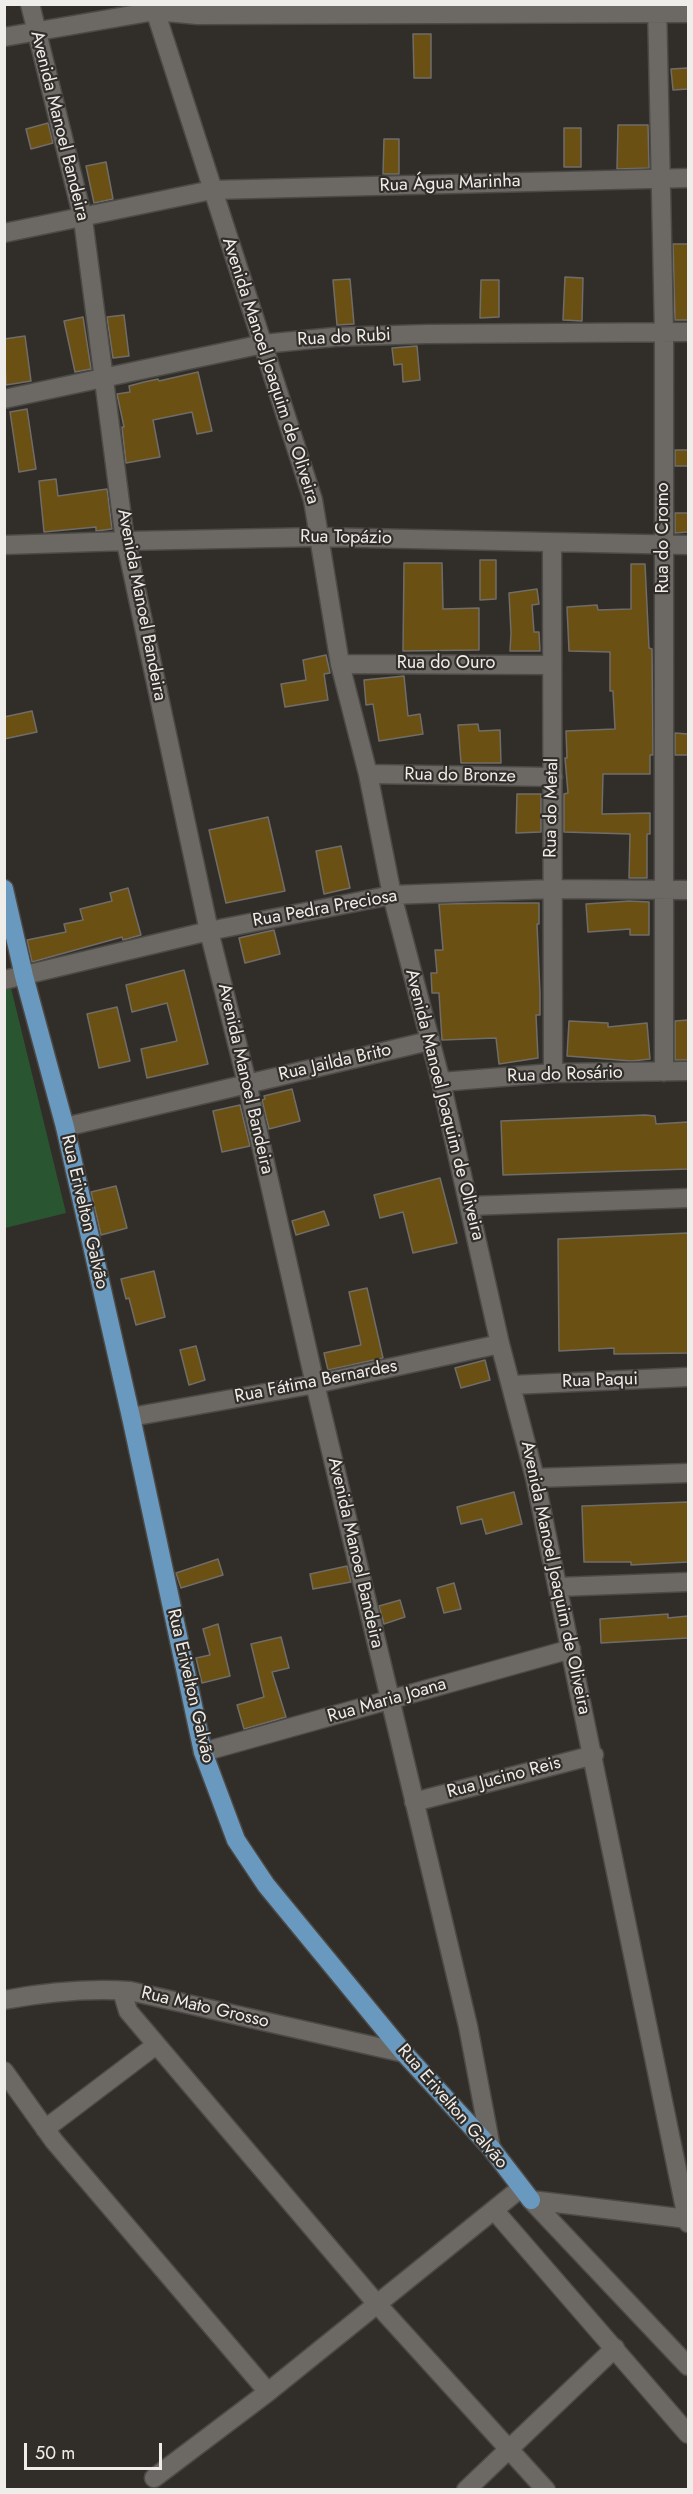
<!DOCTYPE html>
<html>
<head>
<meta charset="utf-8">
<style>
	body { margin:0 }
	#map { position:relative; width:693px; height:2494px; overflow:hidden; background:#312e2a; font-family:Jost,sans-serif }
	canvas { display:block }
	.frame { position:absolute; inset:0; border:6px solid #efedea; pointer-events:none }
	.scale { position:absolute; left:24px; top:2443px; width:138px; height:27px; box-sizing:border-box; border:3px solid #efedea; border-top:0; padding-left:8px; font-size:18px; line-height:21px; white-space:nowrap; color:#efedea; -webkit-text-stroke:4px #312e2a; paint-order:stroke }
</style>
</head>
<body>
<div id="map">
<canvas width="693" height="2494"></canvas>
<div class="frame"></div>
<div class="scale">50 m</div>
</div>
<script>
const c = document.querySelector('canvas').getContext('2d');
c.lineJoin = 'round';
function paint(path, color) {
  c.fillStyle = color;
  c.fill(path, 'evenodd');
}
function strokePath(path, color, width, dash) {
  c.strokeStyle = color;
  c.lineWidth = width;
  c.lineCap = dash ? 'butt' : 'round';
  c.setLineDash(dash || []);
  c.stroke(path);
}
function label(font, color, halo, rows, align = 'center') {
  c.font = font + ' Jost,sans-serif';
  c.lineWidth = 4.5;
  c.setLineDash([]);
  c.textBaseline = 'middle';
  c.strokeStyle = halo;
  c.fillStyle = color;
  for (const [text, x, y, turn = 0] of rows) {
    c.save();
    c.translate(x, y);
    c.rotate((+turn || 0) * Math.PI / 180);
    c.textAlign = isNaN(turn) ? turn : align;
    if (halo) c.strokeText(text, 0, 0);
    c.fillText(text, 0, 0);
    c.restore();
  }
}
paint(new Path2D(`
	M11 988 66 1213 5 1228 4 989Z`), '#295631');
const building = new Path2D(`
	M413 34H431V78H414Z
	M688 68V89L673 90 671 69Z
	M48 123 53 143 31 149 26 129Z
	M618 125H648L649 168 617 169Z
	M564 128H581V167H564Z
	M384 139H399V174H383Z
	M106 162 113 199 94 203 86 166Z
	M673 244H688V320H675Z
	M565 277 583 278 582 321 563 320Z
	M350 279 354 324 337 325 333 280Z
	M481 280H499V317L480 318Z
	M124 315 129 356 113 358 107 317Z
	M83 317 91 369 75 372 64 321Z
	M25 336 31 381 6 385 4 339Z
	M417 346 420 380 403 382 402 364 394 365 392 348Z
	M198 372 212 431 197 434 192 412 153 420 160 457 126 463 122 427H124L117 394 130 392 129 386 144 382 158 379 159 381Z
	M27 409 36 469 19 472 10 412Z
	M675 450H688V466H675Z
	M56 479 58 496 107 489 112 529 96 531V527L44 532 39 481Z
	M675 513H688V532L675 533Z
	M480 560H496V599L480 600Z
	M404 563H442L443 609 479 608V650L403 651Z
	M631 564H645L649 648 652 649 653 755H650V774H603L602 814 650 813V834H647V878H629L630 834 564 832V794L568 793 565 758H567L566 731 615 729 613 691H610V652L569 651 567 607 597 605 598 610 631 609Z
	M537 589 539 604 532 605 534 632H539L540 651H510L511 633 509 593Z
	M326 655 330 673 324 674 328 700 285 707 281 684 306 680 303 660Z
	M404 676 408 716 420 714 423 734 379 741 373 704 366 705 364 680Z
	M32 711 37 732 4 739V717Z
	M478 724 479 731 500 730 501 763H461L458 725Z
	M675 733 688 734V755H675Z
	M517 794H541V832L516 833Z
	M268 817 285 891 226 903 209 830Z
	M341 846 350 888 324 894 316 851Z
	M128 888 141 935 123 940 122 937 32 962 27 940 66 932 64 924 83 920 80 909 112 901 110 893Z
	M629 901 649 902V935H630V929L588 932 586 904Z
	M498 903H539V924H537L540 993V1015H536L538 1058 499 1064 496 1038 442 1040 439 993H432L431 973H437L435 950H443L439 904Z
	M274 930 280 954 245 963 239 938Z
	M184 970 208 1064 147 1078 141 1049 177 1041 167 1003 132 1012 126 985Z
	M117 1007 130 1061 99 1068 87 1014Z
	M688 1020V1060H675V1021Z
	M569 1021 608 1023V1027L647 1023 650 1059 632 1061 567 1056Z
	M292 1089 300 1121 269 1129 262 1100 265 1099 264 1096Z
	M240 1105 250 1146 222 1152 213 1111Z
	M645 1115 655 1116 656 1124 688 1122V1169L503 1175 501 1121Z
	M440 1178 457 1243 413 1253 403 1212 380 1218 374 1195Z
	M116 1186 127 1228 101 1235 91 1192Z
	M324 1211 329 1225 296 1235 292 1221Z
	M688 1233V1353L614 1354V1348L559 1351 558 1239Z
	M154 1271 165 1317 136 1325 129 1298 126 1299 121 1279Z
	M367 1288 383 1358 328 1370 324 1353 361 1345 349 1292Z
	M196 1346 205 1380 189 1385 180 1350Z
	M485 1360 490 1380 461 1388 455 1368Z
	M514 1492 522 1524 486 1534 482 1519 461 1524 457 1507Z
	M688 1502V1562L631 1565V1562H584L582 1506Z
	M218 1559 223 1575 181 1588 176 1573Z
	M347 1566 351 1582 313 1589 310 1574Z
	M454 1583 461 1609 444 1613 437 1588Z
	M400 1600 405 1617 384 1624 379 1606Z
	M668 1614V1618L688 1616V1638L601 1643 600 1619Z
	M218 1624 230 1676 202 1683 196 1658 210 1655 203 1629Z
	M281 1637 289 1668 272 1672 286 1717 244 1729 237 1705 264 1697 251 1644Z`);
paint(building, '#6b5014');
strokePath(building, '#706d68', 1.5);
const minor = new Path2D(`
	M30 4 83 219 124 533 209 931 247 1083 315 1384 468 2026 491 2148
	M153 4 313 500 340 664 368 774 392 895 441 1082 500 1344 535 1478 688 2223
	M657 4 664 332V1072
	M4 37 155 11 198 15 688 13
	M4 233 212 190 688 178
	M4 399 263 344 334 337 427 334 688 332
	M552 543 553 1073
	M4 545 126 541 318 537 688 545
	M340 664 552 665
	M368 774 553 777
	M4 980 209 931 392 895 551 889 688 890
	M441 1082 553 1073 688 1071
	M65 1127 429 1041
	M469 1206 688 1198
	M512 1385 688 1377
	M131 1417 315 1384 500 1344
	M535 1478 688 1473
	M558 1587 688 1582
	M203 1752 571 1649
	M414 1802 594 1755
	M122 1991 128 2011 377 2304 546 2490
	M4 2000C47 1992 87 1988 130 1991L404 2053
	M4 2071 54 2141 268 2392
	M45 2129 156 2045
	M531 2200 688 2366
	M531 2200 688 2219
	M494 2210 688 2434
	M154 2478 268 2392 521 2188
	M466 2490 615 2348`);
const major = new Path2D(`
	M4 889 24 976 65 1127 131 1417 203 1752 236 1840 266 1885 404 2053 491 2148 531 2200`);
strokePath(minor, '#4c4a46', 21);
strokePath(major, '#4c4a46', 21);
strokePath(minor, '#6c6964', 18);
strokePath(major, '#6a99c0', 18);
label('18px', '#efedea', '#312e2a', [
	["Avenida Manoel Bandeira",59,126,76],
	["Rua Água Marinha",450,184,-2],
	["Rua do Rubi",344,338,-3],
	["Avenida Manoel Joaquim de Oliveira",270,371,72],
	["Rua Topázio",346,538,1],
	["Rua do Cromo",664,538,-90],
	["Avenida Manoel Bandeira",141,605,79],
	["Rua do Ouro",446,664],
	["Rua do Bronze",460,776,1],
	["Rua do Metal",552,808,-89],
	["Rua Pedra Preciosa",325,909,-10],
	["Rua Jailda Brito",335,1063,-13],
	["Rua do Rosário",565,1075,-2],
	["Avenida Manoel Bandeira",245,1079,77],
	["Avenida Manoel Joaquim de Oliveira",444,1105,76],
	["Rua Erivelton Galvão",84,1212,77],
	["Rua Paqui",600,1381,-2],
	["Rua Fátima Bernardes",316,1382,-11],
	["Avenida Manoel Bandeira",355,1553,77],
	["Avenida Manoel Joaquim de Oliveira",555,1578,78],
	["Rua Erivelton Galvão",190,1686,77],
	["Rua Maria Joana",387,1701,-16],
	["Rua Jucino Reis",504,1778,-15],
	["Rua Mato Grosso",205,2008,13],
	["Rua Erivelton Galvão",452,2107,49]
]);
</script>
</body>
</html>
